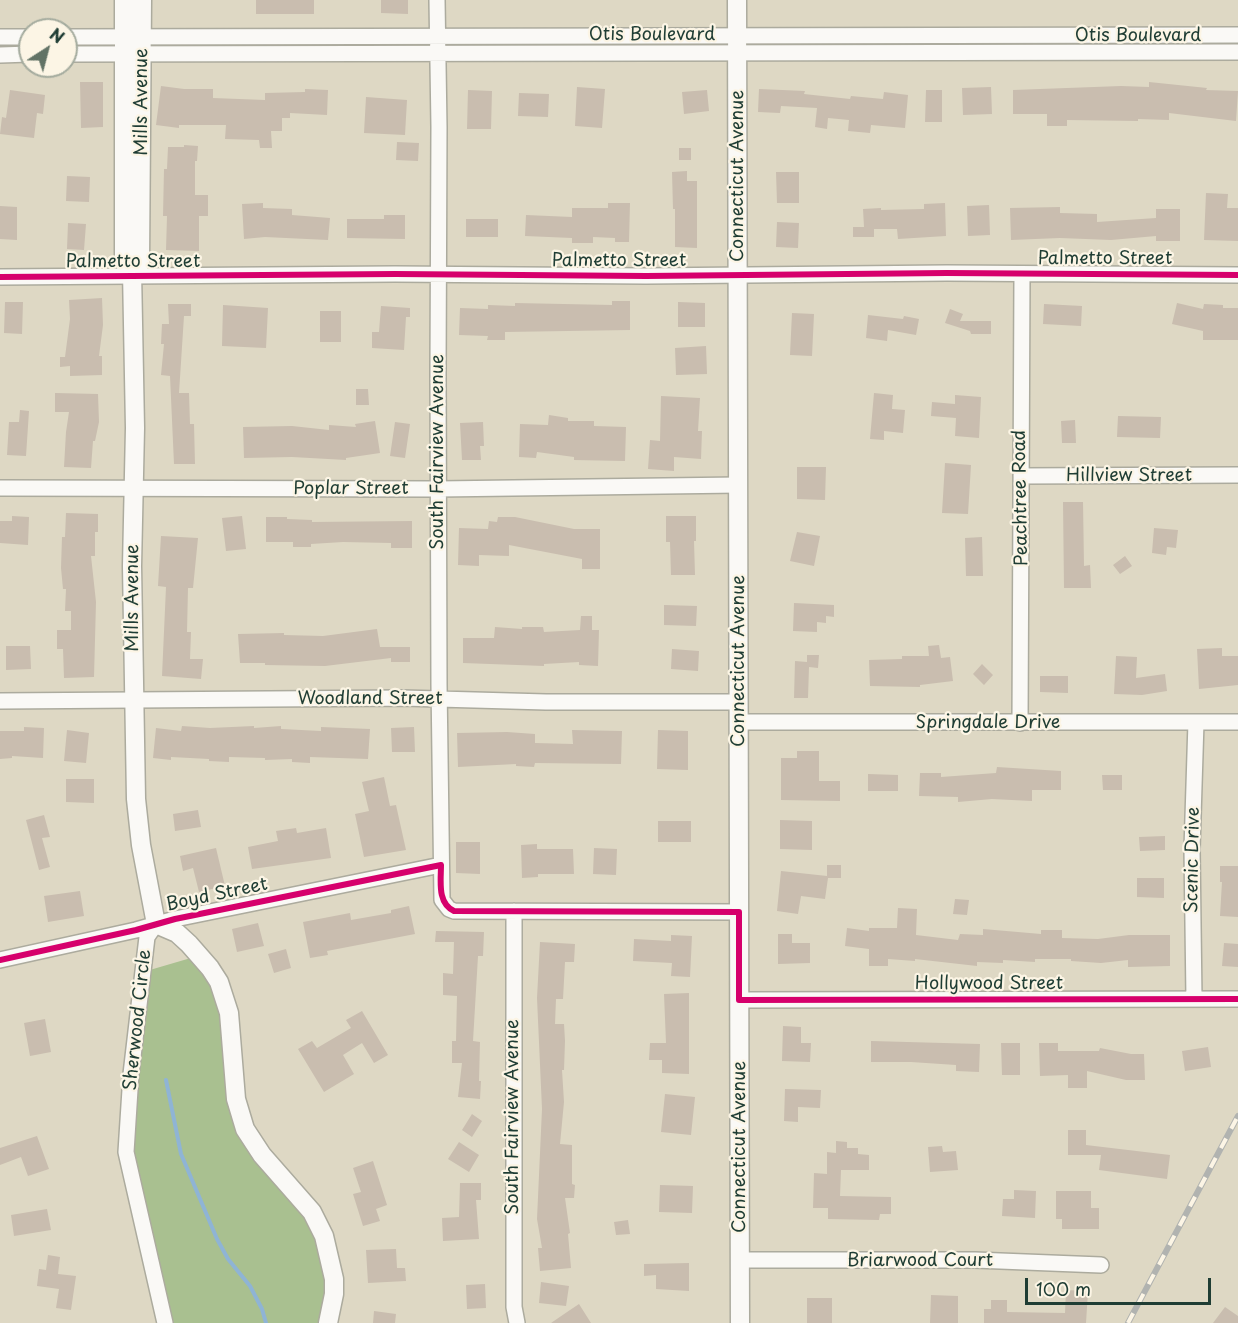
<!DOCTYPE html>
<html>
<head>
<meta charset="utf-8">
<style>
	body { margin:0 }
	#map { position:relative; width:1238px; height:1323px; overflow:hidden; background:#ded8c4; font-family:"Playpen Sans",sans-serif }
	canvas { display:block }
	.north { position:absolute; left:18px; top:18px; width:60px; height:60px; box-sizing:border-box; background:#fcf5e5; border:2px solid #a4ab9e; border-radius:50%; rotate:36deg; font-size:16px; font-weight:700; line-height:24px; text-align:center; color:#1f3d34 }
	.north::after { content:''; display:block; margin:auto; width:21px; height:27px; background:#627366; clip-path:polygon(50% 0,100% 100%,50% 72%,0 100%) }
	.scale { position:absolute; left:1025px; top:1278px; width:186px; height:27px; box-sizing:border-box; border:3px solid #1f3d34; border-top:0; padding-left:8px; font-size:18px; line-height:21px; white-space:nowrap; color:#1f3d34; -webkit-text-stroke:4px #fcf5e5; paint-order:stroke }
</style>
</head>
<body>
<div id="map">
<canvas width="1238" height="1323"></canvas>
<div class="north">N</div>
<div class="scale">100 m</div>
</div>
<script>
const c = document.querySelector('canvas').getContext('2d');
c.lineJoin = 'round';
function paint(path, color) {
  c.fillStyle = color;
  c.fill(path, 'evenodd');
}
function strokePath(path, color, width, dash) {
  c.strokeStyle = color;
  c.lineWidth = width;
  c.lineCap = dash ? 'butt' : 'round';
  c.setLineDash(dash || []);
  c.stroke(path);
}
function label(font, color, halo, rows, align = 'center') {
  c.font = font + ' "Playpen Sans",sans-serif';
  c.lineWidth = 4.5;
  c.setLineDash([]);
  c.textBaseline = 'middle';
  c.strokeStyle = halo;
  c.fillStyle = color;
  for (const [text, x, y, turn = 0] of rows) {
    c.save();
    c.translate(x, y);
    c.rotate((+turn || 0) * Math.PI / 180);
    c.textAlign = isNaN(turn) ? turn : align;
    if (halo) c.strokeText(text, 0, 0);
    c.fillText(text, 0, 0);
    c.restore();
  }
}
paint(new Path2D(`
	M201 955 219 982 236 1099 324 1236 328 1323H165L128 1163 143 972Z`), '#a9c090');
strokePath(new Path2D(`
	M166 1080 181 1154 217 1239 228 1259 250 1286 262 1309 266 1323`), '#8fb4d5', 4);
paint(new Path2D(`
	M256 0H314V14H256Z
	M381 0H408V14L381 13Z
	M80 82H103V127L81 128Z
	M1149 82 1207 88 1206 90 1238 91 1236 121 1169 113V120L1138 119V121L1067 120V126H1047V114H1013V90L1121 86 1149 87Z
	M161 86 184 89H213V98L265 100V93L305 92V89L328 90 327 115 290 113V118H282V131H271L272 148H260L259 140 225 139 226 125H179V128L156 125Z
	M577 87 605 89 602 128 575 126Z
	M991 87 992 114 963 115 962 88Z
	M759 89 805 91 804 94 850 99 851 96 883 99 884 92 908 95 905 128 871 125 870 133 848 131 849 120 828 118 827 129 815 127 817 108 781 106 780 113 758 112Z
	M10 90 45 95 43 114 37 113 34 138 0 134 2 117 6 118Z
	M468 90 492 91 491 129H467Z
	M707 90 709 111 684 114 682 92Z
	M926 90H942V122H925Z
	M519 93 549 94 548 117 518 116Z
	M366 97 407 100 405 135 364 133Z
	M397 142 419 143 418 161 396 160Z
	M184 145 198 146 197 161H195V195H208V216H199V251L166 250 167 216H163L164 169H167L168 147H184Z
	M679 148H691V160H679Z
	M687 171V181H697V248L675 247V209H673L672 172Z
	M776 172H799V203H777Z
	M67 176 90 177 89 202 66 201Z
	M1206 193 1228 194 1227 208H1238V241L1204 240Z
	M263 203V208L292 209V215L330 218 328 240 265 237 244 239 242 204Z
	M608 203H630L629 242H615V238L593 237V243H572V238L525 236 526 215 572 217V208H608Z
	M945 203 946 236 898 239 897 229H874V237H853V227H864L863 209 881 208V210L924 209V204Z
	M989 205 990 235 968 236 967 206Z
	M0 206 17 207V240L0 239Z
	M1060 207V213L1097 214V222L1156 218V209H1180V241H1156V236L1111 240 1060 238 1011 240 1010 208Z
	M384 215H405V239L347 238V219H384Z
	M466 219H498V237H466Z
	M777 222 799 223 798 248 776 247Z
	M68 223 86 224 84 250 67 249Z
	M102 298 103 325 99 356H102V375L70 376V366L60 367V357H65L70 319 69 300Z
	M612 301H630V330L505 332V340H487L488 336 459 335 460 308 488 309V305L515 306V303L612 305Z
	M5 302H23L22 334 4 333Z
	M678 302 705 303V327H678Z
	M1177 303 1203 309 1204 304 1223 305V308H1238V340H1203V331L1172 324Z
	M168 304H191V316H184L179 393H189L190 424H194L195 464H174L170 376 161 375 164 344H161L162 324H169Z
	M1044 304 1082 306 1081 326 1043 324Z
	M223 305 268 308 266 348 222 346Z
	M381 306 410 308V317H406L404 350 372 348V332H379Z
	M950 309 963 314 960 321H991V334H971L970 331 945 323Z
	M320 311H341V342H320Z
	M792 313 814 314 812 356 790 355Z
	M868 315 903 319 904 316 919 319 916 335 888 330 887 341 866 338Z
	M706 346 707 374 676 375 675 348Z
	M356 389H368L369 405H356Z
	M55 393 98 394 99 422 95 441H93L91 468 64 467 66 432 69 412H55Z
	M874 393 893 395 892 409 905 410 903 433 884 431V440L870 439Z
	M955 395 981 397 979 438 955 436 956 418 931 416 932 402 955 404Z
	M661 396 700 398 698 431H702L701 459 674 457V471L648 469 650 440 660 441Z
	M20 410 29 411 26 456 7 455 9 422H19Z
	M549 415 568 418V421H594V426L626 427 625 461 574 460V457L537 452 536 458 519 457 520 424 548 425Z
	M1118 416 1161 417 1160 438 1117 437Z
	M1075 420 1076 443H1062L1061 421Z
	M375 421 380 453 346 458V460L292 457 244 458 243 427 292 426 329 430V425L356 427 355 424Z
	M395 422 410 424 405 458 390 456Z
	M483 422 484 446H480L481 460H462L460 423Z
	M945 463 971 465 968 514 942 513Z
	M797 467H826L825 500 797 499Z
	M1063 502H1083L1084 566 1090 565 1091 588H1064Z
	M66 513 98 514V532H95V556H91L96 602 94 677 64 678 63 649H57V630H71V611H65L66 589H63L61 568 62 537H65Z
	M12 516 29 517 28 545 0 543V521H12Z
	M242 516 246 549 226 551 222 518Z
	M666 516H696V541H694L695 575H671L670 542H666Z
	M266 517H287V519L312 520V522L412 521V548H391V543L343 542 311 544V547H293V542H266Z
	M498 517H515L574 529H600V569H582V559L509 545V556L479 555V566L458 565 459 528 488 529 489 521 497 522Z
	M1154 528 1178 530 1176 548 1167 547 1166 555 1152 553Z
	M797 532 820 536 814 566 790 561Z
	M161 536 198 538 193 588H188L187 632H191L190 659H203L201 679 162 676 166 587 158 586Z
	M982 537 983 576H966L965 538Z
	M1125 556 1132 566 1120 574 1113 565Z
	M794 603 834 605V617L826 616V623L817 622V632L793 631Z
	M664 605 697 606 696 626 664 625Z
	M581 616H592V630H599L598 666 579 665V662L544 664V666L463 663V638H494L495 627 522 629V627H543L544 632 580 630Z
	M377 629 380 647H410V662H391V658L325 666 265 665V663H240L238 634 284 633V635L323 636Z
	M939 645 941 658 950 657 953 681 920 685V687L870 686 869 660 902 659V656H929L928 646Z
	M6 646H30L31 669 6 670Z
	M1222 648V656H1238V685L1199 689 1197 649Z
	M672 649 699 651 698 671 671 669Z
	M807 655H819L818 668 809 667 808 698H794L795 661 807 662Z
	M1116 656 1137 657 1136 678 1165 674 1167 691 1142 695 1114 694Z
	M982 664 993 675 984 685 973 674Z
	M1040 676H1068V693L1040 692Z
	M182 726 210 728 254 726V728L281 726V729L321 731V727L370 729 368 759 310 757V763L292 762V759L265 760V758L229 757V762L209 761V759L171 757V760L153 758 156 728 181 731Z
	M24 727 44 728 43 758 12 756V758L0 759V731H24Z
	M414 727 415 752H392L391 728Z
	M67 730 89 733 86 763 64 761Z
	M572 730 622 731 621 764 535 763 534 767 516 766V764L458 767 457 733 507 732 535 734V743L573 744Z
	M658 730 688 731V770L657 769Z
	M797 751H819V781H840V801L781 800V758H797Z
	M997 767 1061 771V790H1032V801L992 799 958 802V797L919 796 920 773H941V777L996 773Z
	M868 774 898 775V791H868Z
	M1102 775H1122V790H1103Z
	M384 777 390 806 396 805 406 850 364 857 355 814 369 811 362 782Z
	M66 779H94V803L66 802Z
	M198 810 201 827 175 831 173 814Z
	M44 815 50 837 42 838 50 867 39 870 26 820Z
	M780 820 812 821V850L780 849Z
	M658 821H691V842H658Z
	M296 828 297 833 326 828 331 858 252 869 248 847 278 841 276 831Z
	M1165 836V850L1140 851 1139 837Z
	M456 842H480V874L456 873Z
	M537 844V849H573L574 874H538V877L522 878 521 845Z
	M216 848 225 886 199 892 193 868 183 871 180 856Z
	M594 848 617 849 616 875 593 874Z
	M827 865H841V878H828L825 899 801 896 798 914 777 911 781 871 827 876Z
	M1220 866H1238V917L1220 916 1222 882H1220Z
	M1137 878H1164V898L1137 897Z
	M80 891 84 916 48 922 44 896Z
	M955 899 969 900 967 915 953 914Z
	M409 906 415 934 327 951 328 955 310 958 303 922 350 913 351 920 391 913V910Z
	M898 908 917 909 916 935 958 940 960 934 983 935V929L1041 934V930H1062V938L1098 939 1129 935H1170V966L1128 967V960L1101 963 1071 961V959H1035V962L1003 960V963L977 962V966L915 959V961L888 959V966H869V949L845 946 847 928 869 931V928H897Z
	M258 923 264 946 237 952 232 929Z
	M436 931 484 932 483 956H478L473 1041 480 1042 479 1081H481L480 1099 458 1097 462 1063H452V1041H456L457 996 443 995V973L453 974 454 942H435Z
	M778 934H792V943H810V963L778 964Z
	M671 935 692 936 690 977 671 976 672 963 633 961 634 939 671 941Z
	M540 942 575 944 574 962H565L563 999H556L555 1024H564L565 1041 564 1070H562L564 1102 560 1144 572 1145V1184L575 1185 574 1198H565L570 1233 568 1234 571 1268 540 1271 538 1248H542L537 1219 542 1109 537 998Z
	M1224 943 1238 944V967L1222 966Z
	M286 949 291 968 274 973 268 954Z
	M689 993V1074L662 1073V1060H649L650 1043H666L664 994Z
	M362 1011 388 1055 374 1063 362 1043 343 1055 354 1074 324 1092 298 1049 312 1041 317 1048 351 1028 346 1020Z
	M45 1019 51 1052 30 1056 24 1023Z
	M783 1026 801 1027V1043H811L810 1062 782 1061Z
	M871 1041 980 1044 979 1072 956 1071V1065L911 1062H871Z
	M1001 1043H1020V1075H1002Z
	M1039 1043H1058V1051H1099L1100 1048 1131 1054H1144L1145 1080H1126L1087 1071V1088H1068V1075L1040 1076Z
	M1208 1047 1211 1067 1185 1071 1182 1051Z
	M785 1089 821 1090 820 1108 798 1107V1122L784 1121Z
	M665 1094 695 1097 691 1135 661 1132Z
	M472 1114 482 1121 472 1137 462 1130Z
	M1068 1130H1086V1145L1170 1155 1167 1179 1099 1170 1101 1155H1068Z
	M37 1136 49 1169 28 1176 21 1157 0 1165V1148Z
	M836 1141 847 1142V1148H858V1154L869 1155V1170H841L840 1196 891 1197V1214H880L879 1220 828 1219V1208H813L814 1173 827 1174V1152L836 1153Z
	M459 1142 479 1155 469 1172 448 1159Z
	M942 1146 943 1152 956 1151 958 1170 930 1172 928 1147Z
	M373 1161 387 1205 376 1209 380 1221 363 1226 353 1194 361 1192 353 1168Z
	M460 1183H481V1200H476L479 1239 443 1241 442 1218 459 1217Z
	M660 1185 693 1186 692 1213 659 1212Z
	M1014 1190 1036 1191 1035 1218 1002 1216 1003 1199H1014Z
	M1056 1191H1091V1208H1099V1229H1062V1219H1056Z
	M47 1209 51 1230 14 1236 11 1215Z
	M628 1220 630 1234 616 1235 614 1222Z
	M396 1249 397 1268H405L406 1281 368 1283 366 1250Z
	M48 1255 60 1257 58 1274 76 1276 71 1310 56 1308 59 1289 37 1286 39 1269 46 1270Z
	M689 1263V1291L656 1289V1275L644 1276V1264Z
	M541 1282 569 1286 566 1306 539 1303Z
	M485 1284 486 1308 467 1309 466 1285Z
	M1066 1290 1088 1291 1086 1323H984V1309H991V1300H1007V1312L1065 1313Z
	M931 1295 958 1296V1323H930Z
	M807 1298H832V1323H807Z
	M579 1304 591 1323H551L570 1310Z
	M1225 1307 1238 1316V1323H1213Z
	M374 1311 396 1314 395 1323H373Z`), '#c9bdaf');
const minor = new Path2D(`
	M437 0 439 127 438 373 439 684 442 900 449 909 454 911 739 912
	M0 37H30
	M66 37 1238 35
	M66 54 1238 52
	M0 55 30 54
	M0 277 395 274 646 276 947 273 1238 275
	M1021 476 1238 475
	M0 488 438 489 739 485
	M0 701 403 698 546 702H739
	M739 722H1238
	M1020 723 1022 274
	M514 911V1307L517 1323
	M156 924 147 937 131 1074 126 1152 165 1323
	M0 960 136 930 175 919 441 865
	M1194 999 1192 849 1196 722
	M739 1000 1238 999
	M740 1260H975L1101 1265`);
const tertiary = new Path2D(`
	M124 0V257L125 264 132 271 135 428 132 566 136 799 141 845 156 924 177 933 189 944 210 968 219 982 229 1013 236 1099 245 1129 262 1155 312 1212 324 1236 334 1279V1294L328 1323
	M737 0 740 1323
	M132 271 138 268 140 262 142 0`);
strokePath(minor, '#acab9e', 18);
strokePath(tertiary, '#acab9e', 21);
strokePath(minor, '#faf9f6', 15);
strokePath(tertiary, '#faf9f6', 18);
const rail = new Path2D(`
	M1128 1323 1238 1116`);
strokePath(rail, '#b1b3b0', 6);
strokePath(rail, '#fcf5e5', 4, [11]);
strokePath(new Path2D(`
	M0 277 395 274 646 276 947 273 1238 275
	M0 960 136 930 175 919 441 865C441 881 437 903 454 911L739 912V1000L1238 999`), '#d6006c', 6);
label('18px', '#1f3d34', '#fcf5e5', [
	["Otis Boulevard",652,35],
	["Otis Boulevard",1138,36],
	["Mills Avenue",142,102,-90],
	["Connecticut Avenue",738,176,-90],
	["Palmetto Street",1105,259],
	["Palmetto Street",619,261],
	["Palmetto Street",133,262],
	["South Fairview Avenue",438,452,-90],
	["Hillview Street",1129,476],
	["Poplar Street",351,489],
	["Peachtree Road",1021,498,-91],
	["Mills Avenue",133,598,-90],
	["Connecticut Avenue",739,661,-90],
	["Woodland Street",370,699],
	["Springdale Drive",988,723],
	["Scenic Drive",1193,860,-89],
	["Boyd Street",217,895,-12],
	["Hollywood Street",989,984],
	["Sherwood Circle",138,1020,-84],
	["South Fairview Avenue",513,1117,-90],
	["Connecticut Avenue",740,1147,-90],
	["Briarwood Court",920,1261]
]);
</script>
</body>
</html>
